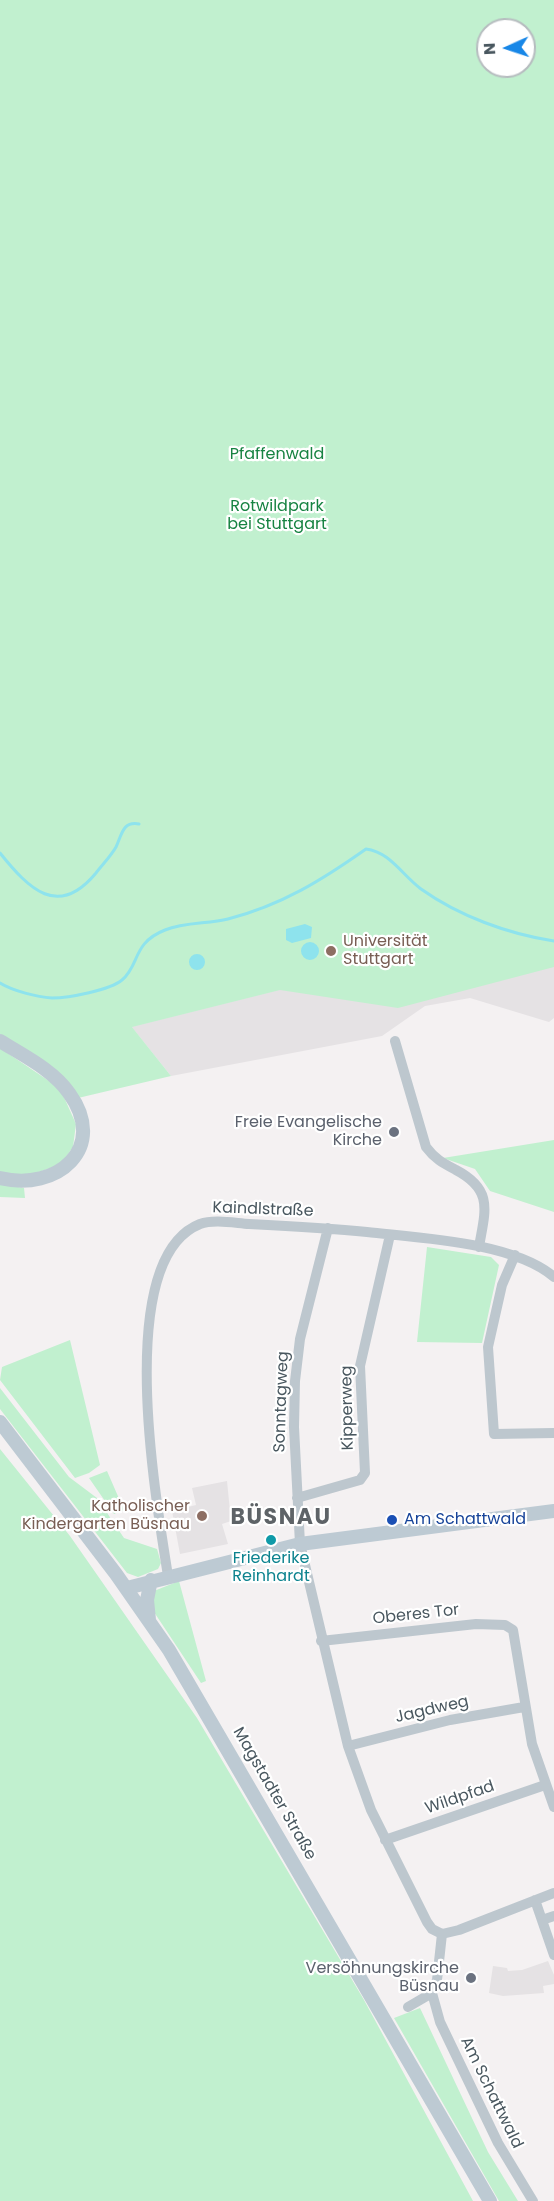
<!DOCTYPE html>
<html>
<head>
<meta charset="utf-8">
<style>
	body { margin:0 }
	#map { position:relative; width:554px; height:2201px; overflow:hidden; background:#f4f1f2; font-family:Poppins,sans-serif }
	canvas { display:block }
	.north { position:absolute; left:476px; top:18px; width:60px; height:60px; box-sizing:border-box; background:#fff; border:2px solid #b6bcbf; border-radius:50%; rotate:267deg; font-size:16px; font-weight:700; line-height:24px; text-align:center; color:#49575f }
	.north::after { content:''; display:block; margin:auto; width:21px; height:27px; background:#1887e7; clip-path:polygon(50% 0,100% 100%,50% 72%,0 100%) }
</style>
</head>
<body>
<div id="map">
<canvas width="554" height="2201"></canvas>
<div class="north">N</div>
</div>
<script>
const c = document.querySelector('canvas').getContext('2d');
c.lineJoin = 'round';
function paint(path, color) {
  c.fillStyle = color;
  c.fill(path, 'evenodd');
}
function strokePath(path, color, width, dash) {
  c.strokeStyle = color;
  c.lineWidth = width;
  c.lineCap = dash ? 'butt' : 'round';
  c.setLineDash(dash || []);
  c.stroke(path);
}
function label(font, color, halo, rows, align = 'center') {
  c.font = font + ' Poppins,sans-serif';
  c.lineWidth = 4.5;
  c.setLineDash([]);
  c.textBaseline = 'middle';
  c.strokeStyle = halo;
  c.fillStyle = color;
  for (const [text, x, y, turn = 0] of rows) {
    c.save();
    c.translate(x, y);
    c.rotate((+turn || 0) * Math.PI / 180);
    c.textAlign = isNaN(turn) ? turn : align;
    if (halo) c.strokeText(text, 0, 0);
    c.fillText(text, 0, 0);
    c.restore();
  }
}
paint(new Path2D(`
	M554 930V1018L549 1022 470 998 425 1006 382 1036 171 1076 83 966Z
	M227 1481 231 1521 222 1524 228 1544 180 1554 172 1511 196 1505 192 1488Z
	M548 1961 554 1975V1984L543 1986 544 1993 503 1996 489 1993 493 1966 507 1968 508 1971 522 1970Z`), '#e5e2e4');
paint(new Path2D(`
	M0 0H554V967L398 1008 280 990 132 1027 171 1076 78 1098 41 1059 0 1034ZM488 30H524V66H488Z
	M0 1048 52 1083 63 1095 76 1124 73 1147 61 1164 28 1176 0 1173Z
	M554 1140V1212L490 1191 475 1169 443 1158Z
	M0 1184 24 1188 25 1198 0 1197Z
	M427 1247 491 1257 499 1265 482 1343 417 1342Z
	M70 1340 100 1465 89 1473 75 1478 0 1380 2 1367Z
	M0 1388 69 1477 97 1498 124 1538 157 1549 161 1563 158 1569 138 1577 127 1573 0 1409Z
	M0 1449 70 1536 197 1718 364 2000 473 2201H0Z
	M107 1471 124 1510 114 1514 89 1478Z
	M179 1581 206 1681 201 1683 152 1609 154 1591Z
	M420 2008 488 2152 518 2201H499L394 2018Z`), '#c1f0cf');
paint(new Path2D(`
	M305 924 312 927 311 938 292 943 286 940V929Z
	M301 951a9 9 0 1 1 18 0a9 9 0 1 1-18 0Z
	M189 962a8 8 0 1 1 16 0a8 8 0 1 1-16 0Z`), '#8ee3ed');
strokePath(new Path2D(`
	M0 853C29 889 58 919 96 873 102 865 111 856 116 847 122 835 122 821 139 824
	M0 983C13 991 37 997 52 998 69 998 110 990 122 980 140 965 132 943 165 930 185 922 208 924 228 919 282 905 322 880 366 849 390 852 402 875 421 889 459 916 508 934 554 941`), '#8ee3ed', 3);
strokePath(new Path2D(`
	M395 1041 426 1147C435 1159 443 1163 456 1170 494 1190 485 1211 479 1247
	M328 1228 300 1339 295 1381 294 1427 300 1544 348 1746 371 1810 427 1922 432 1929 442 1934
	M515 1255 502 1285 488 1347 494 1434 554 1433
	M297 1498 360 1480 365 1473 360 1366 390 1235
	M168 1576C157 1504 112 1259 200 1224 214 1219 234 1223 249 1224 289 1226 328 1228 367 1232 420 1238 513 1242 554 1277
	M321 1641 476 1624 505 1625 513 1630 532 1744 554 1807
	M348 1746 450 1720 524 1707
	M385 1840 545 1785
	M535 1900 554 1955
	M542 1920 554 1916
	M442 1934 437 1980 432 1993 440 2022 498 2143 533 2201
	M442 1934 459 1930 554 1893
	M408 2007 432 1993`), '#bdc7ce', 10);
strokePath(new Path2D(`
	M0 1041C24 1056 53 1070 69 1093 109 1148 57 1192 0 1178
	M0 1422 116 1574 169 1650 490 2201
	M127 1588 300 1544 554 1511
	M149 1620 147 1600 151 1580`), '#bdcad3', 14);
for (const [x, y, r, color] of [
	[331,951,6,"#8d6e63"],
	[394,1132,6,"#6b7280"],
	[202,1516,6,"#8d6e63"],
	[392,1520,6,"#1a4fb4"],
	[271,1540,6,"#0f9aa8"],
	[471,1978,6,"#6b7280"]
]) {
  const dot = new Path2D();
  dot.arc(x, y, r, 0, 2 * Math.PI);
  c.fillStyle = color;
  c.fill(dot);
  strokePath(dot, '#fff', 2);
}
label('16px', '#178342', '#fff', [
	["Pfaffenwald",277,455],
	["Rotwildpark",277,507],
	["bei Stuttgart",277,525]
]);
label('16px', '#785e54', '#fff', [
	["Universität",343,942],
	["Stuttgart",343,960],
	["Katholischer",190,1507,"right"],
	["Kindergarten Büsnau",190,1525,"right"]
], 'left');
label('16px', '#5b616d', '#fff', [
	["Freie Evangelische",382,1123],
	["Kirche",382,1141],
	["Versöhnungskirche",459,1969],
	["Büsnau",459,1987]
], 'right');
label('16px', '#49575f', '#fff', [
	["Kaindlstraße",263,1210,2],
	["Sonntagweg",282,1402,-88],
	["Kipperweg",348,1408,-91],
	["Oberes Tor",416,1615,-6],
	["Jagdweg",432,1710,-13],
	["Magstadter Straße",274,1794,60],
	["Wildpfad",460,1798,-19],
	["Am Schattwald",491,2093,64]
]);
label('16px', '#164399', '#fff', [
	["Am Schattwald",404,1520]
], 'left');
label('16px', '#0d838f', '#fff', [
	["Friederike",271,1559],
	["Reinhardt",271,1577]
]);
c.letterSpacing = '1.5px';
label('bold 22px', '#5e6367', '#fff', [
	["BÜSNAU",281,1518]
]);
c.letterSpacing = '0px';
</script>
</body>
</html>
